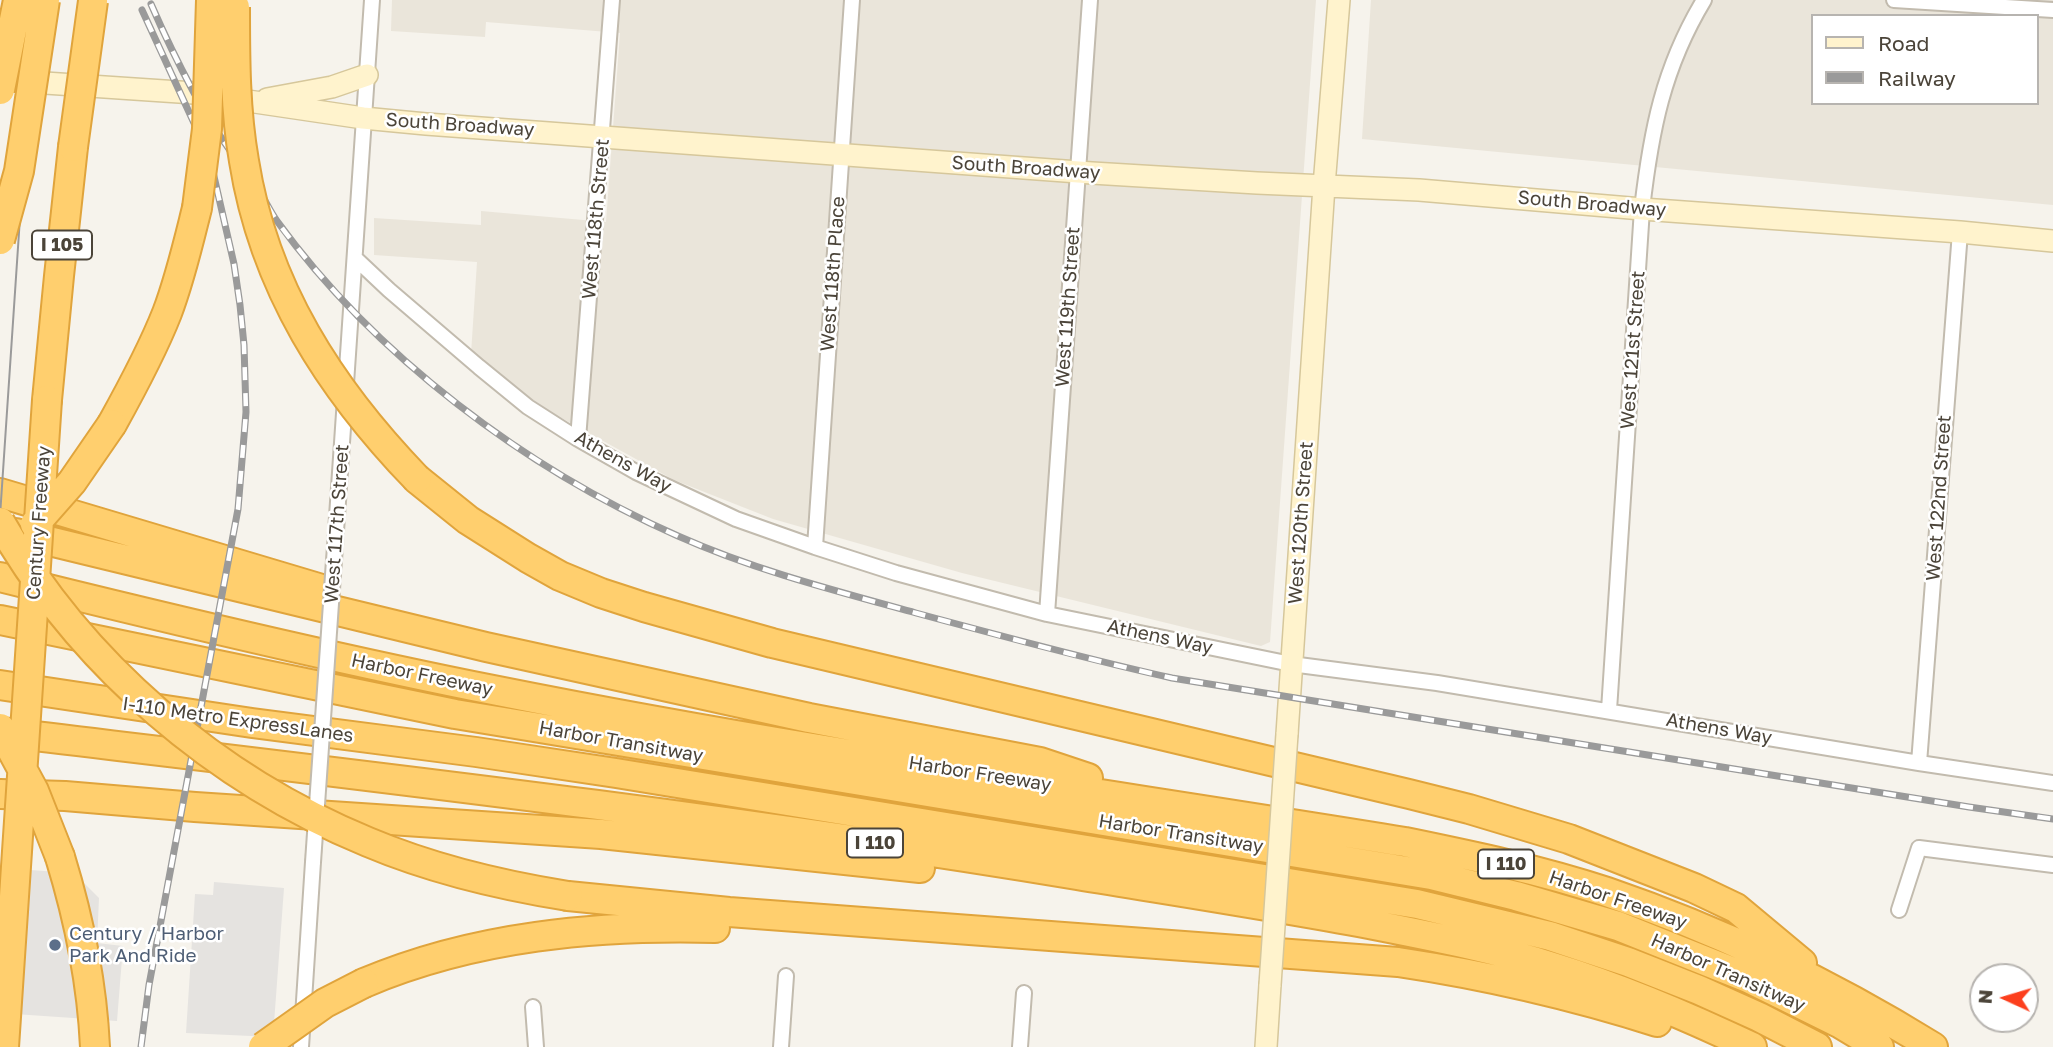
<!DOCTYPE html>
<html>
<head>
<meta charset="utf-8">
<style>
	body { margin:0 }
	#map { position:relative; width:2053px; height:1047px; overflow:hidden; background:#f6f3ec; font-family:"Golos Text",sans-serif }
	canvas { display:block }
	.legend { position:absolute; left:1811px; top:14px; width:228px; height:91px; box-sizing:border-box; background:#fff; border:2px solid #b7b4b0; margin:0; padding:9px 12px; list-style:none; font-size:21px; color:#4b4439 }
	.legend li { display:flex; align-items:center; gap:14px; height:35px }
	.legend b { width:35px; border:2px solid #b7b4b0 }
	.north { position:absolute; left:1969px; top:963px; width:70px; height:70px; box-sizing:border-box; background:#fff; border:2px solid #b7b4b0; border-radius:50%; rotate:274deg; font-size:19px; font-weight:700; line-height:28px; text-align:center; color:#4b4439 }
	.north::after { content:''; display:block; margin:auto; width:24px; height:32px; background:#fc3f1d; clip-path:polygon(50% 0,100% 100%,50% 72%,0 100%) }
</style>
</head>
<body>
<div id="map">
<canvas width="2053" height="1047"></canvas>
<ul class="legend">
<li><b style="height:9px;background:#fff3cd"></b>Road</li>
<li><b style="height:9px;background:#9a9a9a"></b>Railway</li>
</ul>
<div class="north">N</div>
</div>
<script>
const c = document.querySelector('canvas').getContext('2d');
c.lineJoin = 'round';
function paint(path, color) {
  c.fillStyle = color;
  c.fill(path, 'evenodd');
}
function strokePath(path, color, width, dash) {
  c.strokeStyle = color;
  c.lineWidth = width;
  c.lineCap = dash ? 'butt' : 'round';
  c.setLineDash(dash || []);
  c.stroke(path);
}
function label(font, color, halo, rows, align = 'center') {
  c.font = font + ' "Golos Text",sans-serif';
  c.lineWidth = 5;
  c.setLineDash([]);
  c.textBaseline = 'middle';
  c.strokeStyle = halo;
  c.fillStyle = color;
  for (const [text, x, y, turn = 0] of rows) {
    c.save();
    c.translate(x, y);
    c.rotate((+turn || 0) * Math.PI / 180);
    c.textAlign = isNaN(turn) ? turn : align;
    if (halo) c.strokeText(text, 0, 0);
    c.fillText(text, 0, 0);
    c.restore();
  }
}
paint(new Path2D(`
	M392 0H1316L1270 642 1261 646 962 573 773 519 674 480 547 410 471 354 477 262 374 255V218L481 225V211L606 222 620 33 486 22 485 37 391 31Z
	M1371 0H2053V205L1362 139ZM1813 16H2037V103H1813Z`), '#eae5da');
paint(new Path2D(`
	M0 868 74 873 99 898 97 943 123 946 117 1021 0 1013Z
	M214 882 284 888 273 1037 186 1033 195 894 213 895Z`), '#e5e3e0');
const street = new Path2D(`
	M1894 0 2053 10
	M355 258 389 290 479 367 528 407 578 439 636 472 736 519 815 547 896 573 1047 614 1291 664 1437 683 1919 763 2053 783
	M578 439 612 0
	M335 546 372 0
	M815 547 852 0
	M1047 614 1090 0
	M1609 710 1642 209C1651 131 1663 68 1704 0
	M1919 763 1960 232
	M1899 910 1919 848 2053 865
	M533 1007 536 1047
	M301 1047 313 862
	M781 1047 786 976
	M1020 1047 1024 993`);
const secondary = new Path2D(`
	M0 80 194 93 363 118 426 124 1092 173 1257 183 1419 190 1642 209 1960 232 2053 241
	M267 99 332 87 367 75
	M1287 734 1324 186 1339 0
	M1266 1047 1270 985`);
const highway = new Path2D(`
	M47 400 59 276 73 147
	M112 424C132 388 152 351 167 313 180 279 188 244 197 208
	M417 479 468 520 528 558 560 576 601 593 644 607 772 643 1409 794 1469 809 1569 839 1694 888 1736 908 1802 963
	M0 493 325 590
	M16 533 486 647 809 718 1040 762 1088 778
	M0 577C165 618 331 658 498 691 798 751 1103 793 1405 842 1473 856 1541 870 1607 892 1721 931 1831 984 1933 1047
	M0 620 455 714 1431 875 1516 896 1618 926 1748 978 1841 1024 1879 1047
	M0 685 252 723 476 752 616 773 1417 904 1550 936 1628 962 1699 990 1759 1017 1817 1047
	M1 732C360 775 720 816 1077 875 1174 891 1272 906 1369 924 1430 936 1493 948 1553 967 1621 988 1687 1016 1752 1047
	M0 794 65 796 195 807 601 834 920 868
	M60 857C79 919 92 982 95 1047
	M568 896 729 912 1398 962C1485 975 1572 995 1657 1022
	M364 983C475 936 596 925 715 928`);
strokePath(street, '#c2bbae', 18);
strokePath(secondary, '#d6c79b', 24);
strokePath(highway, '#e0a43c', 32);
strokePath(street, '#fff', 14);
strokePath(secondary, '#fff3cd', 21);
strokePath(highway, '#ffcf6e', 28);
strokePath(new Path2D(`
	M0 44 8 0
	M0 516 27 113 39 0`), '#9a9a9a', 2);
const rail = new Path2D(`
	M151 4C164 34 178 63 193 91 213 129 240 164 264 199 268 206 272 214 277 221 375 356 526 469 678 536 754 570 836 591 916 613 1001 636 1086 659 1172 678L1969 807 2053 819
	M141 1047 149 985 238 509 246 412 244 345 240 305 234 264 213 172 200 136 142 10`);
strokePath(rail, '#9a9a9a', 7);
strokePath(rail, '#fff', 4.5, [13]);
const streetBridge = new Path2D(`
	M313 862 335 546`);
const secondaryBridge = new Path2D(`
	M1270 985 1287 734`);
const highwayBridge = new Path2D(`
	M235 7C235 58 235 110 244 161 264 287 330 389 417 479
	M0 90 18 0
	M73 147 93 1
	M197 208 207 129 211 0
	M0 240 19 171 45 0
	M0 522C81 665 217 780 368 842 432 869 499 885 568 896
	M35 524 72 482 112 424
	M0 728 34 791 60 857
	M4 1047 47 400
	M263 1047 325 1003 364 983`);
strokePath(streetBridge, '#c2bbae', 18, []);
strokePath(secondaryBridge, '#d6c79b', 24, []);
strokePath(highwayBridge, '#e0a43c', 32, []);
strokePath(streetBridge, '#fff', 14);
strokePath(secondaryBridge, '#fff3cd', 21);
strokePath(highwayBridge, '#ffcf6e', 28);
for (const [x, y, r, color] of [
	[55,945,7,"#5c6f8a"]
]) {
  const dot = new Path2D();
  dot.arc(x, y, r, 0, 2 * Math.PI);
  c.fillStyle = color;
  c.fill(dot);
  strokePath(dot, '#fff', 2.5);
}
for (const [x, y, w] of [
	[62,245,60],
	[875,843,56],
	[1506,864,56]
]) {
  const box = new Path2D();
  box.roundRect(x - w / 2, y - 14.5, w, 29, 5);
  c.fillStyle = '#fff';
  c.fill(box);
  strokePath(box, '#4b4439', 2);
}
label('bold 18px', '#4b4439', null, [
	["I 105",62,245],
	["I 110",875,843],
	["I 110",1506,864]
]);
label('19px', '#4b4439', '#fff', [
	["South Broadway",460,125,4],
	["South Broadway",1026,168,4],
	["South Broadway",1592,204,5],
	["West 118th Street",596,219,-85],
	["West 118th Place",833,274,-86],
	["West 119th Street",1068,307,-86],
	["West 121st Street",1633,350,-86],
	["Athens Way",623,462,29],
	["West 122nd Street",1939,498,-86],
	["Century Freeway",39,523,-86],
	["West 120th Street",1301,523,-86],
	["West 117th Street",337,524,-86],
	["Athens Way",1160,637,12],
	["Harbor Freeway",422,675,12],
	["I-110 Metro ExpressLanes",238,720,8],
	["Athens Way",1719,729,10],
	["Harbor Transitway",621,742,10],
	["Harbor Freeway",980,774,9],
	["Harbor Transitway",1181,834,9],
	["Harbor Freeway",1618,900,19],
	["Harbor Transitway",1728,973,24]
]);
label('19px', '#4e5e75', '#fff', [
	["Century / Harbor",69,934],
	["Park And Ride",69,956]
], 'left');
</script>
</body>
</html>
